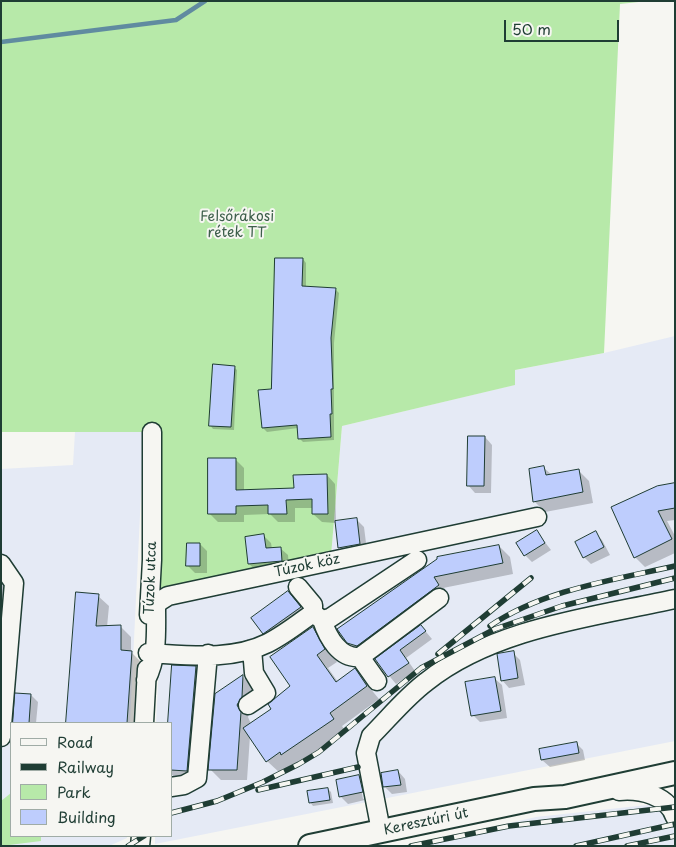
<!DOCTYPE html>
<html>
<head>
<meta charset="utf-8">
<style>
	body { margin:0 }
	#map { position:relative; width:676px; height:847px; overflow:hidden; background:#f6f6f2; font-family:"Playpen Sans",sans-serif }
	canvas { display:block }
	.frame { position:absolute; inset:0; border:2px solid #1f3d34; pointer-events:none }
	.legend { position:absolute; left:10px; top:722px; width:162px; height:115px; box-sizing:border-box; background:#f6f6f2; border:1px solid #a0aca6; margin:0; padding:6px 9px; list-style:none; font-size:15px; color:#1f3d34 }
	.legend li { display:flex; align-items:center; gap:10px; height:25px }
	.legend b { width:25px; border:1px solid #a0aca6 }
	.scale { position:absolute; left:504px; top:20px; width:115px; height:22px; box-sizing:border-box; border:2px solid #1f3d34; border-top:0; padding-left:6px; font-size:15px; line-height:18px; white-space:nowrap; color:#1f3d34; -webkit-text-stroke:4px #f6f6f2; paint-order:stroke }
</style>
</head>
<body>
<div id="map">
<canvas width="676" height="847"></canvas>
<div class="frame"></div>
<ul class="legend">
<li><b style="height:6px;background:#f6f6f2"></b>Road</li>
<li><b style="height:6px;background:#1f3d34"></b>Railway</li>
<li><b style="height:14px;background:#b7e9a9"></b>Park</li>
<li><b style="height:14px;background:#becdfd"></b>Building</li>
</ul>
<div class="scale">50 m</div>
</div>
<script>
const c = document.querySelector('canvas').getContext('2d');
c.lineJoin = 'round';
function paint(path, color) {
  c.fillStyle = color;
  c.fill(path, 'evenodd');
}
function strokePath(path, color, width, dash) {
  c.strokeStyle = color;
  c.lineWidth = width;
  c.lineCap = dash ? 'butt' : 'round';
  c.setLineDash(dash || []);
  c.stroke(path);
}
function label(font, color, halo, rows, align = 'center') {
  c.font = font + ' "Playpen Sans",sans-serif';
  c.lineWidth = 4;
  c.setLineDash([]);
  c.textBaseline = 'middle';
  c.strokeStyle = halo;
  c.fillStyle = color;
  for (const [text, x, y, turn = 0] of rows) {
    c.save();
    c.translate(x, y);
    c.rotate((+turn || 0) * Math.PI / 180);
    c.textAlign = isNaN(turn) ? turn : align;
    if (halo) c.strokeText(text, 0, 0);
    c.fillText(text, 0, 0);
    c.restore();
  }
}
paint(new Path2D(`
	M675 336V741L155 844V836H171V723H156L163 590 331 556 342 426 514 385 515 370 604 353Z
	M75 432H144L130 723H11V836H127V838L109 846H1V469L73 465Z
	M675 802V845L671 846H408L536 817Z`), '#e5eaf5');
paint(new Path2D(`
	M1 1H648L620 4 604 353 515 370V385L342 426 331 556 154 592 162 436 144 432H1Z
	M11 793V836H41V841L1 846V801Z`), '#b7e9a9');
paint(new Path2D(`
	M303 259 306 263V287L335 289 339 293 334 343V440L303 442 299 438 298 428 267 432 263 428Z
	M234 367 237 370 234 430 213 429 210 425Z
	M485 437 492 445 491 493H475L468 485Z
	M236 460 244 468V491L295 490 327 475 335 484 336 522 357 520 364 527 367 551 347 554 339 547 336 523 322 522 313 514V508H295V522H278L270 514 244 515V522H218L209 513Z
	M544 468 552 475 578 470 589 481 593 503 545 512 534 501Z
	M675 484V520L667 521 675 536V553L645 567 635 557 613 508Z
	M537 532 551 550 532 562 525 555Z
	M595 533 602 540 610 555 591 564 584 557Z
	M264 536 271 543 272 549 280 548 288 555 289 567 257 571 249 564Z
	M200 544 207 551V573H195L187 565Z
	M499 546 510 557 513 574 443 588 449 596 368 656 360 653 348 642 439 560Z
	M1 584 11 594 1 753Z
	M288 593 310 618 275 644 264 633Z
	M77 594 98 596 109 606 107 627H121L131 637V652L142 663 138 723H67Z
	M421 626 432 639 406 658 415 671 396 684 376 660Z
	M313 629 326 641 337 662 328 668 338 682 355 670 379 699 342 726 346 732 295 766 293 764 280 773 267 761 250 736 247 780H221L210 769 243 677 253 687 252 703 248 717 251 724 273 709 292 686Z
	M513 653 520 660 525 685 509 688 502 680Z
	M173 666 196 667 207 678 198 781 178 780 171 774 170 723Z
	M494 678 502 685 507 718 480 722 473 715Z
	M17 694 31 695 38 702 36 723H14Z
	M576 743 583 750 585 760 550 767 542 760 540 750Z
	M398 771 405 779 407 792 392 794 385 787Z
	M359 776 366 784 369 799 348 804 340 796ZM360 783H362L365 798 363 799Z
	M328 789 331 792 333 803 313 806 310 802Z`), '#0003');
strokePath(new Path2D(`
	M1 42 176 20 205 1`), '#608ba0', 4.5);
const building = new Path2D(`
	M275 258H303L302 286 336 288 331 338 333 389H331L332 414H330L331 437 298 439 297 425 262 428 258 390 271 389Z
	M213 364 235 366 231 427 209 426Z
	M468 436H485L484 486H467Z
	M208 458H236V490L294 488 293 475 327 474 328 514H312V499L286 500 287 514H268V505L236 506V514H208Z
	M544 466 546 475 579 469 583 492 533 502 529 469Z
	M675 483V508L658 511 672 539 634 558 611 507 657 486Z
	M357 518 360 544 338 548 335 521Z
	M537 530 545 543 524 556 516 543Z
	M596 531 604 547 583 558 575 542Z
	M264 534 266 548 281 547 282 561 248 564 245 537Z
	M187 543H200V566H186Z
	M499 545 503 563 434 577 439 585 357 646 347 643 337 629 437 559V557Z
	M288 591 301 607 263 634 251 618Z
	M76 592 99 594 96 626 121 625V650L132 651 127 723H66Z
	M421 625 426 631 400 650 409 663 388 677 375 659Z
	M313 627 325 649 317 655 336 682 355 668 367 686 330 713 334 719 281 755 280 752 266 762 243 728 271 709 268 704 290 686 270 657Z
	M514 651 518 678 501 681 497 654Z
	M172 665 196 666 187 771 171 770V723H168Z
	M243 675 242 697 237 705 241 712 237 770H208L215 694Z
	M495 677 501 711 471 716 465 682Z
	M15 693 31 694 29 723H13Z
	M577 742 579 753 541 760 539 749Z
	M398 770 401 785 383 787 381 773Z
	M359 775 363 792 339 797 336 780Z
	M328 788 330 800 309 803 307 791Z`);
paint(building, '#becdfd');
strokePath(building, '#1f3d34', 1);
const minor = new Path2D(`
	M1 564 14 583 1 737
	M298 587 313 605V613
	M149 615 152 560V432
	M322 620C328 638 340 659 360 657L439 598
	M148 653C187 655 232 661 268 643 284 635 299 623 313 613L322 620 330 618 417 560
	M360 657 377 681
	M146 680C158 656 156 632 156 606L160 601 168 596 537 517
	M248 705 266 693 254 673 252 649
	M144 723 147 669
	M171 787 184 785 197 778 208 654
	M619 791C640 789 668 795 675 817
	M381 831 366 753 371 736C389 718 406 697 426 682 493 628 593 617 675 599
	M140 846 141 836`);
const major = new Path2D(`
	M310 846 534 799 565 797 675 773`);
strokePath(minor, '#1f3d34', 21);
strokePath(major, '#1f3d34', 26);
strokePath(minor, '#f6f6f2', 18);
strokePath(major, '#f6f6f2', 22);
const rail = new Path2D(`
	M490 626C543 590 613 580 675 566
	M438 654 531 578
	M258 790 358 767
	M171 813 217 801 263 782 299 764 319 752 421 668 495 629 562 606 675 578
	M128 846 144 836
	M411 846 509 826 675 807
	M576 846 675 824
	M627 846 675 836`);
strokePath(rail, '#1f3d34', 5.5);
strokePath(rail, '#f6f6f2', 4, [11]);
label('14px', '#3d5f4b', '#f6f6f2', [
	["Felsőrákosi",237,217],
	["rétek TT",237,233]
]);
label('14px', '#1f3d34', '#f6f6f2', [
	["Túzok köz",307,566,-12],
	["Túzok utca",151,578,-88],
	["Keresztúri út",426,822,-12]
]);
</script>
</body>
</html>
